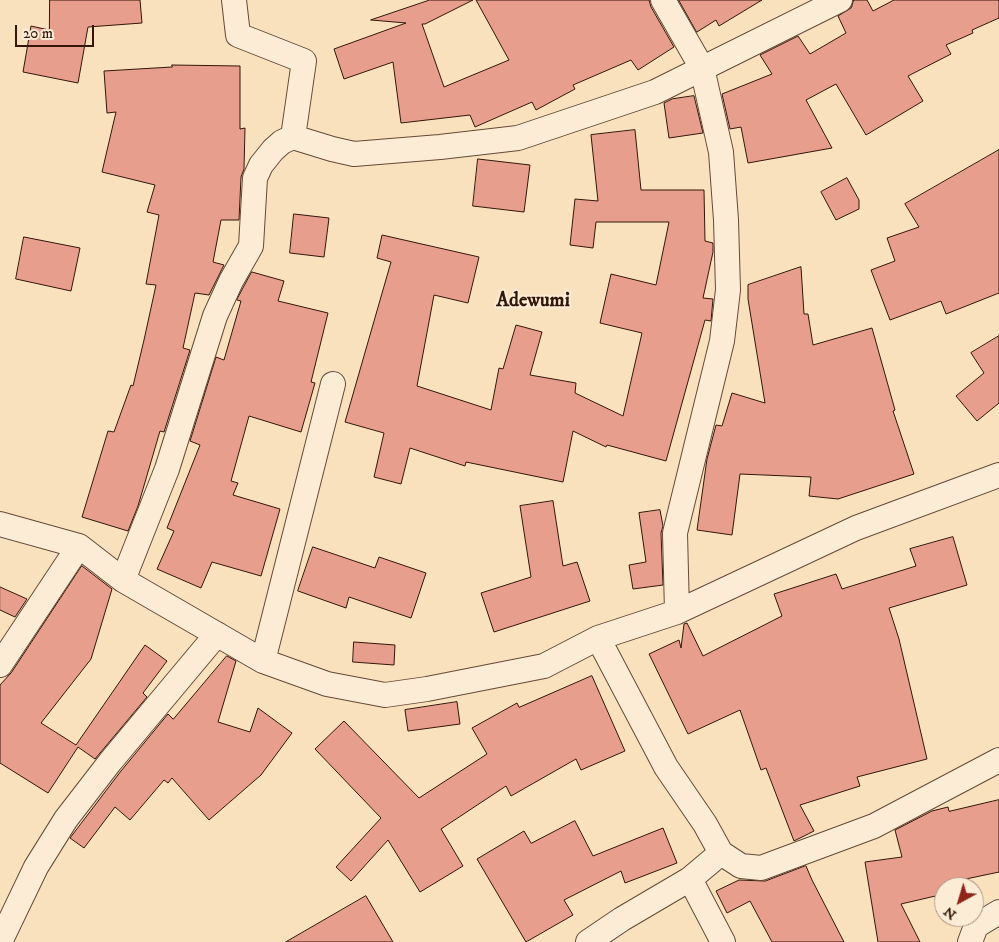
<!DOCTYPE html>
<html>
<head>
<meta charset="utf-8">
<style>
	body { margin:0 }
	#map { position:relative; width:999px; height:942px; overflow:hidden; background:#fae1be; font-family:"IM FELL DW Pica",serif }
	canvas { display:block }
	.north { position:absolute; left:934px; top:877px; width:50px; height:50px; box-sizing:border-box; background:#fcecd5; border:1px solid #ac9683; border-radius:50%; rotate:219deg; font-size:14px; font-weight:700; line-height:20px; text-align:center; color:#331608 }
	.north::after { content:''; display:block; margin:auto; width:18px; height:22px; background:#8f2418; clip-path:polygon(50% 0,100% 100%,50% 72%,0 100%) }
	.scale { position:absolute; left:15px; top:25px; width:79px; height:22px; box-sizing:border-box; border:2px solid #331608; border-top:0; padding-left:6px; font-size:15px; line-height:18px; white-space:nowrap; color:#331608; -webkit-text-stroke:4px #fcecd5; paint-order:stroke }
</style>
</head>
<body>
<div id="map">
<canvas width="999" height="942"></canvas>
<div class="north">N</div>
<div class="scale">20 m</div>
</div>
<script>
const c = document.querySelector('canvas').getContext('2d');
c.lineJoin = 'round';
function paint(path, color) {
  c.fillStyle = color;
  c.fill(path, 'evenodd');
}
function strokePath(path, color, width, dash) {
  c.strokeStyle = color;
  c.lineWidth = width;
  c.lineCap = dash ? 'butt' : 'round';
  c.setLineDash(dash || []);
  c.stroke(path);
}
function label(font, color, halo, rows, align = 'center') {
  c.font = font + ' "IM FELL DW Pica",serif';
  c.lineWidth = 4;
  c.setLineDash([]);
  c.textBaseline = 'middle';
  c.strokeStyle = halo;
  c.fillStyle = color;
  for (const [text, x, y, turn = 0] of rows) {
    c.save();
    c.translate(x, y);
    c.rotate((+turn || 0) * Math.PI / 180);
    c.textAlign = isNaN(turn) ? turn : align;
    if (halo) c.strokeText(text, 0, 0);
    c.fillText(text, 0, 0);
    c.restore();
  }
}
const building = new Path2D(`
	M50 0H140L142 23 88 27 78 83 23 72 31 26 49 30Z
	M430 0H473L425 24H422L444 87 509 60 476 0H649L651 7 674 47 638 70 631 60 573 85 575 89 536 110 532 102 475 127 470 115 401 123 393 62 344 79 334 49 406 23 371 20Z
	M679 0H762L719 26 716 20 697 32Z
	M854 0H867L873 11 894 0H999V18L972 30 973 33 946 45 951 54 908 76 923 101 866 135 836 84 806 100 832 148 748 163 741 127 730 129 722 94 772 74 760 55 798 36 810 54 846 33 838 16 851 8Z
	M172 65 240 66V129L245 128 244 169 241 177 239 220H221L213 262 224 265 209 295 195 293 183 348 190 350 164 432 160 431 138 506 128 531 82 517 108 431 114 432 131 385 133 386 144 340 156 285 146 284 159 215 147 212 155 185 102 172 116 112 107 113 104 71 172 67Z
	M694 96 703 133 669 138 664 103 672 99Z
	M635 130 641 190H704L705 241 713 243V252L703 298 713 299 711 321 705 320 666 461 607 445 606 447 573 431 563 482 466 462 465 466 410 448 401 484 374 477 384 433 345 422 391 262 377 258 382 235 479 257 468 303 434 295 417 386 491 410 499 368 503 369 516 325 542 332 530 375 576 383 575 393 623 416 642 333 600 323 611 274 656 285 669 222H596L593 248 570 245 575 199 598 201 591 135Z
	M999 150V293L946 314 941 301 890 320 871 270 895 261 887 238 919 227 905 204Z
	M478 159 530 165 524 212 473 206Z
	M847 178 859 200V209L836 220 821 192Z
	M294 214 329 218 324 257 290 253Z
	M24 237 80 248 71 291 16 279Z
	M801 267 804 314H808L813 345 872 328 895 410 893 411 914 474 838 499 809 496 811 477 740 474 732 535 697 530 707 459 716 425 722 426 732 393 765 403 748 299V285Z
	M252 272 284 281 278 301 328 313 311 382 315 383 301 432 249 416 231 481 238 483 233 495 280 509 261 576 212 562 201 588 157 569 174 531 167 528 200 445 190 441 216 357 224 360 241 301 237 300Z
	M999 336V403L977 421 956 396 984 373 971 353Z
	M553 501 563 566 577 562 590 601 494 632 481 593 531 577 520 506Z
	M660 510 663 526 661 533 663 585 633 589 629 565 646 562 639 513Z
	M953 537 967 585 889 608 899 639 927 759 857 777 860 786 800 805 814 831 794 841 766 768 761 770 740 710 688 734 649 654 679 640 681 648 684 624 687 623 703 656 782 616 774 594 836 574 842 589 916 566 910 549Z
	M313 547 375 568 379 557 426 573 411 618 349 597 346 608 298 591Z
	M82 566 112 589 91 659 41 723 76 745 145 645 167 661 143 693 147 697 95 759 78 747 48 793 0 763V685L11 673Z
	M0 587 27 599 15 617 0 610Z
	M354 642 395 645 394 665 353 662Z
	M227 656 236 661 218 722 250 732 258 708 292 733 261 775 209 820 172 778 168 783 164 780 130 820 115 807 84 848 70 838 121 771 168 714 173 719Z
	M592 676 625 751 581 770 576 759 511 796 506 786 441 829 463 866 420 892 388 840 351 881 336 867 381 818 315 749 344 721 419 798 487 754 472 728 517 703 519 707Z
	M457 702 460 724 408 731 405 710Z
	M999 800V872L961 880 963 887H944V894L901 904 920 942H878L865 862 902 857 895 830 932 811 948 807 949 811Z
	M575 821 593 856 663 828 677 863 625 883 621 871 564 900 573 915 526 942 477 859 524 831 531 843Z
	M806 866 812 880 844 942H772L750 901 727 913 716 891 739 880 765 881Z
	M366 896 393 942H286Z`);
paint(building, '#e89e8c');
strokePath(building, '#331608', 1);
const minor = new Path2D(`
	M234 0 238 35 304 61 293 137
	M663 0 702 68 721 152 726 220 728 290 722 341 675 533 677 612
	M0 524 79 546 123 580 263 661 327 684 385 695 427 689 544 666 598 638 677 612 856 528 999 475
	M123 580 167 469 215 316 231 281 251 246 255 178 261 165 273 150 282 142 293 137 332 149 354 154 440 147 518 138 655 92 840 0
	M598 638 666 767 705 824 721 853 741 866 761 868 874 826 999 760
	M263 661 333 384
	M0 665 79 546
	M690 879 723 942
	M0 942 36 867 66 819 110 762 217 634
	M588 942 622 919 690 879 721 853
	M970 942 976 926 999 912`);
strokePath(minor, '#654936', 26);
strokePath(minor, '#fcecd5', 24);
label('bold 20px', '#331608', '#fcecd5', [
	["Adewumi",533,302]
]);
</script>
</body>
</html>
